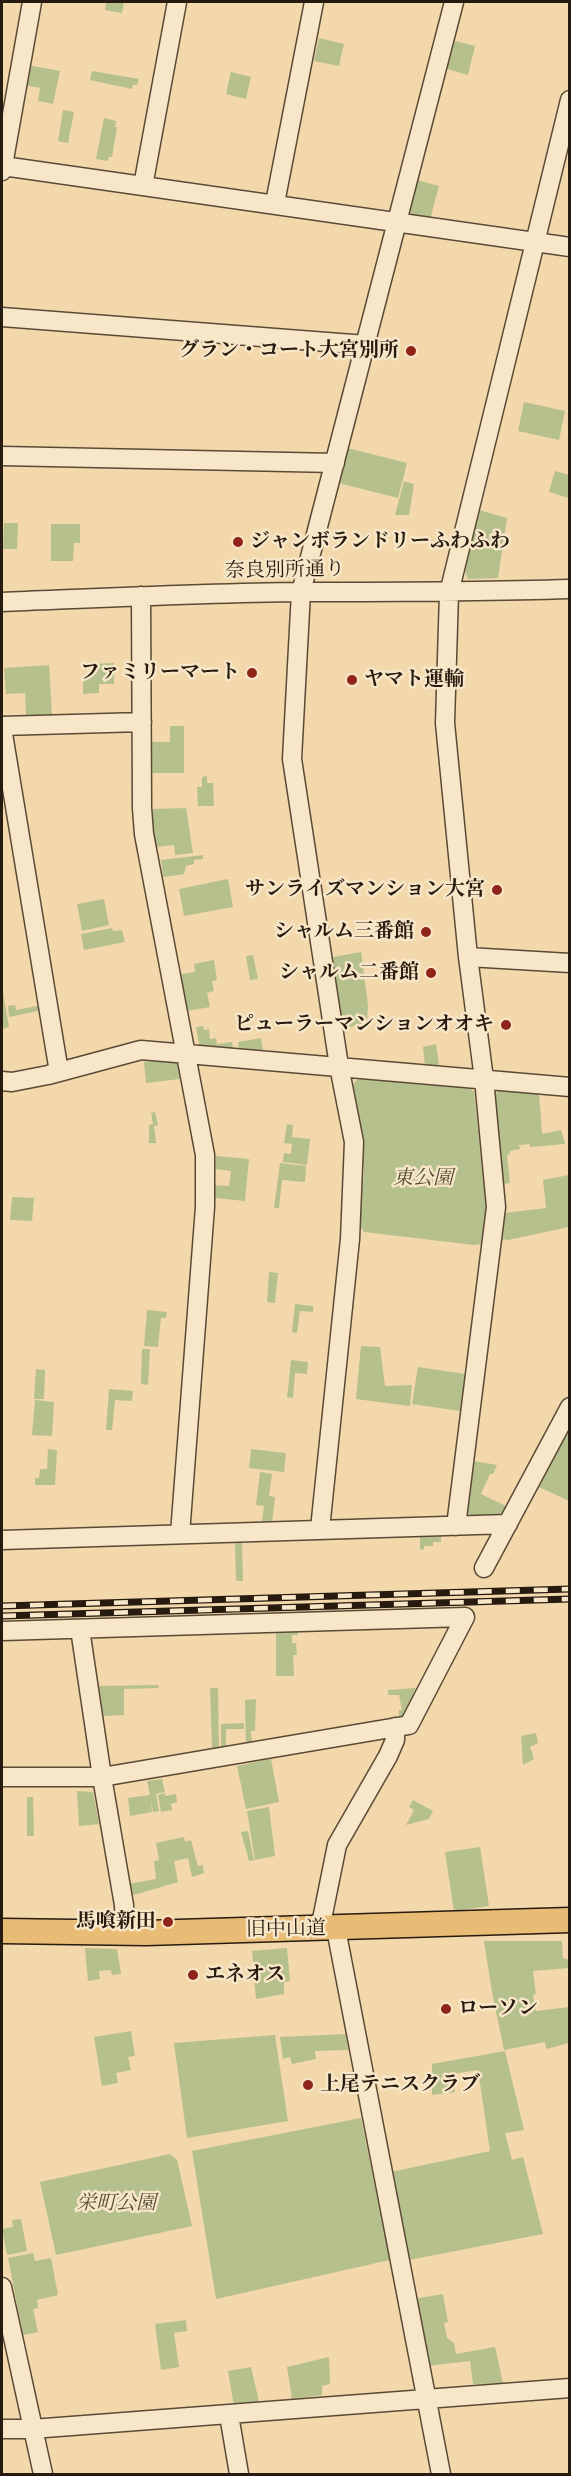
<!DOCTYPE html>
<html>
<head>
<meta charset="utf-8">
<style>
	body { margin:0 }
	#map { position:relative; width:571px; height:2476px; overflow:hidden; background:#f2d8ab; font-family:"Libre Bodoni",serif }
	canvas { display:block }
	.frame { position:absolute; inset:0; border:3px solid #271a0e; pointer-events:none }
</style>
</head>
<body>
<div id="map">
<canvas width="571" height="2476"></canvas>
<div class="frame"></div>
</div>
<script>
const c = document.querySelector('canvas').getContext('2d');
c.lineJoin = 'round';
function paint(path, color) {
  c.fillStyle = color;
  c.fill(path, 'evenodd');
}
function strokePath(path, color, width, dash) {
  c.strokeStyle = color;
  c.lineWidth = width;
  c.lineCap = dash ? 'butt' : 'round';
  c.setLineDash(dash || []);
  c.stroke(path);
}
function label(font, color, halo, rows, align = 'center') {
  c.font = font + ' "Libre Bodoni","Noto Serif JP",serif';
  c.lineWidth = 5;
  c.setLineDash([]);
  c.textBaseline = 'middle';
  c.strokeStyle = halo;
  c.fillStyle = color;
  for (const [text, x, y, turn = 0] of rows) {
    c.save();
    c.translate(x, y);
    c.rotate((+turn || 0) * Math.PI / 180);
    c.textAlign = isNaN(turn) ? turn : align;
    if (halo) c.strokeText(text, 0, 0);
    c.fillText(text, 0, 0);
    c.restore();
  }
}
paint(new Path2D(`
	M106 2H124L122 13 105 10Z
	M319 38 344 44 339 66 314 61Z
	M455 41 475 46 468 75 447 69Z
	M28 65 60 71 53 104 38 101 40 88 24 85Z
	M92 71 139 79 137 85H133L132 89 90 80Z
	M231 72 251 77 246 99 226 94Z
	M63 110 74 112 68 143 58 141Z
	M104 118 116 121 115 127H117L112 157H109L108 161 96 159Z
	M417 180 439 186 430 220 413 217 409 209Z
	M524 402 565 411 559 440 518 431Z
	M347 448 407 463 398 498 338 483Z
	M555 471 569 475V498L549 492Z
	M404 481 414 484 409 515H395Z
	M479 510 507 518 498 578 468 579 464 569Z
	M4 523H18L17 549H3Z
	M51 524H80V543H74L73 561H51Z
	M114 663V684H99V693L83 694V675L91 674 90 664Z
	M49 665 52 715 26 716 25 693 6 694 4 668Z
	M170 726H184V773H152V742H170Z
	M207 776V783H213L214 806H198L197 787H202V777Z
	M186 808 193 853 175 855 174 845 156 847 152 826 153 809Z
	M203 855V859L194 860V864L186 866 184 874 163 877 161 860Z
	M228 879 233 907 184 916 179 889Z
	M104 899 109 925 82 931 77 904Z
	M112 928 113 931 122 930 125 942 84 950 81 934Z
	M361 952 368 1005 367 1022 343 1029 333 957Z
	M253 955 258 979 250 980 246 956Z
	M214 960 217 980 212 981 214 991 207 993 210 1007 187 1011 181 974 195 972 194 964Z
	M2 987 9 1027 2 1029Z
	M15 1005 16 1010 42 1005 43 1010 9 1017 8 1006Z
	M203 1026 204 1030 209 1029 210 1039 216 1038 217 1044 232 1042 233 1049 207 1048 199 1044 196 1027Z
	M261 1038 263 1050H239L238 1042Z
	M436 1044 439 1065H425L423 1047Z
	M170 1058 179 1066 180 1079 146 1083 144 1062Z
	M359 1078 468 1087 474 1092 486 1209 482 1244 474 1245 364 1232 359 1224 364 1171 353 1084Z
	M501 1088 539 1092 542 1134 561 1130 565 1144 530 1147V1144L519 1145 520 1149 510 1151V1154L507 1155 510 1183 502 1184 493 1097Z
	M155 1112 158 1125 154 1126 156 1143H149V1125L153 1124 151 1113Z
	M287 1124 293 1125 292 1137 310 1139 307 1165 283 1162 284 1153 291 1154 292 1144 284 1143Z
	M216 1156 249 1159 245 1201 215 1198 214 1185 229 1186 231 1171 215 1169Z
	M280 1163 306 1166 305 1182 282 1180 279 1208H274Z
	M569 1175V1227L508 1240 500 1239 504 1213 546 1208 543 1180Z
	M12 1197 34 1198 32 1221 10 1220Z
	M269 1272 278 1273 275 1303 267 1302Z
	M295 1304 313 1306V1312L300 1311 297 1333 292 1332Z
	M147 1310 167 1312 166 1318H161L158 1347 144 1346Z
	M361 1346 380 1347 385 1386 412 1385 410 1406 356 1399Z
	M142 1349H150L148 1385 141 1384Z
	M291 1360 308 1362 307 1374 295 1373 293 1398 287 1397Z
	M418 1367 465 1374 460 1411 412 1404Z
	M36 1369 45 1370 44 1399H34Z
	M109 1389 133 1391 132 1401 115 1400 112 1430H106Z
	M35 1400 54 1402 52 1436 32 1435Z
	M569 1429 570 1501H569L539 1487Z
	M48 1449 57 1450 55 1485H35V1478H39L40 1469H47Z
	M251 1449 286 1453 284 1472 249 1468Z
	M474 1461 497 1465 493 1474H490L481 1494 508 1507 498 1516 472 1517 465 1510Z
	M260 1472 272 1474 269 1496 275 1497 272 1523 262 1521 264 1506 256 1505Z
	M441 1535V1542H433V1546H424V1549L420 1550V1536Z
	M242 1542 243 1581H236L235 1543Z
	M297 1628 298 1635H292V1643H296L297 1655H293L294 1676H276V1629Z
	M158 1685 159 1688 124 1689V1715L103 1716 99 1686Z
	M210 1688H218L219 1748H212Z
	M416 1688 402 1717H399V1710H402L399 1695H388V1690Z
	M256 1699 255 1731H251L252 1745 246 1746 245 1700Z
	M244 1723V1729H226V1747H221V1724Z
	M536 1733 538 1743 530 1747 534 1759 523 1765 521 1736Z
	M271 1759 279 1802 246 1809 237 1766Z
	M162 1779 165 1792 156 1794 159 1811 153 1812 151 1801 152 1812 130 1816 128 1798 150 1795 147 1781Z
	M77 1791 93 1792 99 1824 79 1826Z
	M165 1793V1796L176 1794 177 1802 171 1804 172 1810 161 1812 158 1795Z
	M27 1797H33L34 1836H27Z
	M413 1800 433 1811 429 1819 406 1825 414 1810 409 1807Z
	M269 1807 275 1856 255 1860 247 1811Z
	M248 1831 254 1860 249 1861 241 1832Z
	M184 1837 185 1842 191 1840 198 1866 203 1865 204 1873 192 1877 188 1858 174 1861 178 1882 134 1895 129 1891 128 1884 156 1879 154 1861 159 1860 156 1843Z
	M480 1847 489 1906 454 1911 445 1852Z
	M484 1941H562L563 1958 569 1960V1968L533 1971 536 1994 533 1995 536 2011 569 2007V2043L546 2049 545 2042 504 2050 492 1992Z
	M85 1948 117 1949 121 1974 112 1975 111 1970 99 1971 100 1979 88 1981Z
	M287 1948 290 1981 284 1982V1994L256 1999 252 1951Z
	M131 2031 135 2056 128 2057 131 2070 116 2073 118 2083 102 2086 94 2037Z
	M346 2034 348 2050 315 2051 316 2059 292 2064 290 2057 283 2059 280 2037Z
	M275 2035 288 2121 187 2138 174 2043Z
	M505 2051 524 2130 505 2133 512 2160 523 2157 543 2234 409 2260 391 2172 490 2151 478 2070 453 2074 455 2092 432 2095V2064Z
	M361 2118 390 2260 216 2299 192 2151Z
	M170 2154 177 2160 192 2226 56 2255 40 2182Z
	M21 2219 27 2251 7 2255 2 2229 13 2227 12 2220Z
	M33 2253 35 2261 51 2258 58 2295 37 2300 38 2308 33 2309 38 2332 23 2335 8 2258Z
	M443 2294 448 2322 444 2323 447 2338 454 2343 456 2354 495 2347 503 2383 473 2384 470 2361 427 2366 414 2299Z
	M186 2320 187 2331 174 2333 179 2367 161 2370 155 2324Z
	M329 2357 330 2384 322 2386V2395L292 2399 287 2367Z
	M251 2367 259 2402 234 2406 228 2371Z`), '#b6c08d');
const minor = new Path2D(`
	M3 166 570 247
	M2 171 32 2
	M143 186 177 2
	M275 203 314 2
	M2 317 366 345
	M2 456 335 463
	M141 596 142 808 144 834 205 1155V1207L180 1534
	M2 602C101 598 201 593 301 592 391 592 480 592 570 589
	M2 726 142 722
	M2 728 59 1072
	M468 957 570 963
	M2 1081 12 1082 48 1075 141 1050 570 1087
	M456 1526 496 1207 484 1079 468 957 445 723 449 593 570 100
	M320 1529 350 1239 354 1142 339 1066 292 759 301 592 454 2
	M2 1540 508 1524
	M484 1568 570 1407
	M80 1629 102 1777 124 1905 125 1933
	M2 1631 465 1617 409 1725 102 1777H2
	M320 1929 337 1845 388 1756 395 1740V1727
	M336 1929 441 2474
	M2 2287 43 2474
	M229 2415 239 2474
	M2 2429H32L570 2388`);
const major = new Path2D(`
	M2 1931 146 1933 570 1920`);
strokePath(minor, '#5a4a35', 21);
strokePath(major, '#271a0e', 27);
strokePath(minor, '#f7e6c8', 18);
strokePath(major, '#e9bc76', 24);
const rail = new Path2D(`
	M2 1606 570 1589
	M2 1616 570 1599`);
strokePath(rail, '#271a0e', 7);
strokePath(rail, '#f7e6c8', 4.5, [14]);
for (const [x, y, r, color] of [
	[411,351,6,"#8f2418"],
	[238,542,6,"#8f2418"],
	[252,673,6,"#8f2418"],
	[352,680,6,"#8f2418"],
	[497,890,6,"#8f2418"],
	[426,932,6,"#8f2418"],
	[431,973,6,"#8f2418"],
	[506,1025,6,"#8f2418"],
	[168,1922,6,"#8f2418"],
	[193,1975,6,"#8f2418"],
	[446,2009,6,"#8f2418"],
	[308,2085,6,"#8f2418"]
]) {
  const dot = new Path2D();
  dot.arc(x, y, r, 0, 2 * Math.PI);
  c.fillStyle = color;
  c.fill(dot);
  strokePath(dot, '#f7e6c8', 2);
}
label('bold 20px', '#271a0e', '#f7e6c8', [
	["グラン・コート大宮別所",399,351],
	["ジャンボランドリーふわふわ",250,542,"left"],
	["ファミリーマート",240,673],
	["ヤマト運輸",364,680,"left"],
	["サンライズマンション大宮",485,890],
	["シャルム三番館",414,932],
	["シャルム二番館",419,973],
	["ピューラーマンションオオキ",494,1025],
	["馬喰新田",156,1922],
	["エネオス",205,1975,"left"],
	["ローソン",458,2009,"left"],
	["上尾テニスクラブ",320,2085,"left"]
], 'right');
label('20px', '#271a0e', '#f7e6c8', [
	["奈良別所通り",285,571,-1],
	["旧中山道",286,1930,-1]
]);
label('italic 20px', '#524c34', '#f7e6c8', [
	["東公園",423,1179],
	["栄町公園",116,2204]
]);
</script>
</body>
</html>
